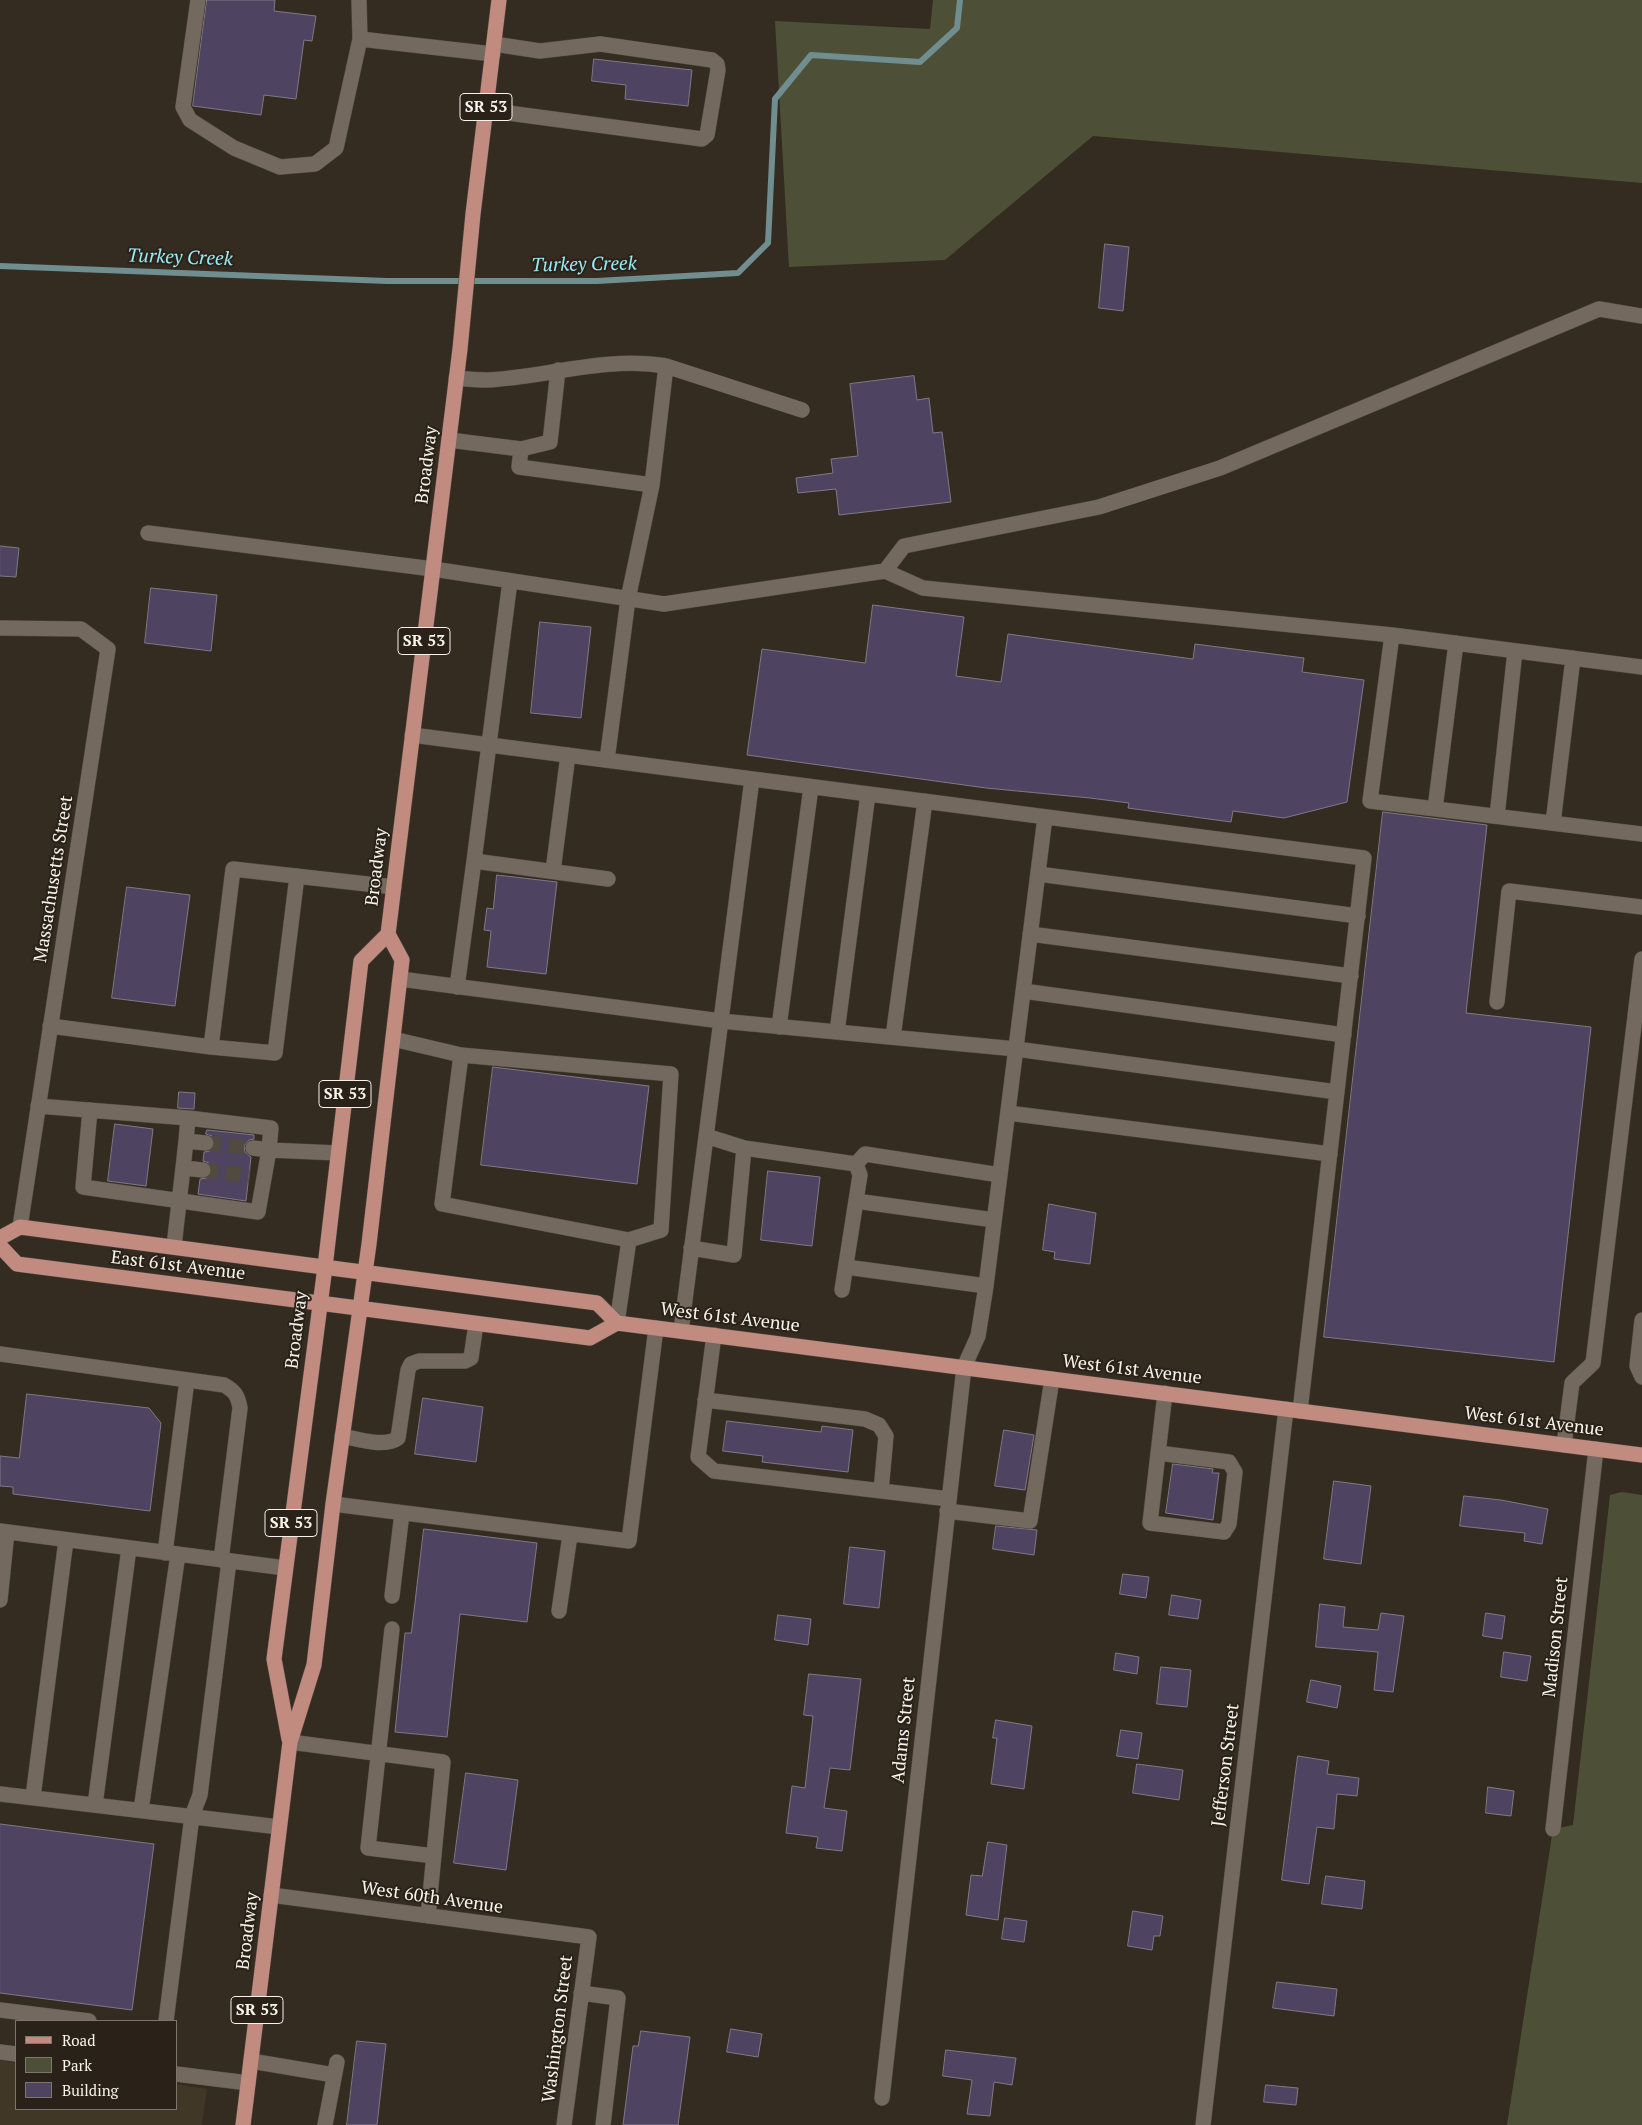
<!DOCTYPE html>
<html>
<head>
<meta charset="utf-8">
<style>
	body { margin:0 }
	#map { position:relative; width:1642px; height:2125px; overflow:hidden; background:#342c21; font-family:"PT Serif",serif }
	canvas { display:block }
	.legend { position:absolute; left:15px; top:2020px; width:162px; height:90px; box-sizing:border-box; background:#2a2218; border:1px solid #7c766d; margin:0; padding:6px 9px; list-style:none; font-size:15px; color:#f8f3ec }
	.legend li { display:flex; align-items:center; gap:10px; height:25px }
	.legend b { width:25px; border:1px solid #7c766d }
</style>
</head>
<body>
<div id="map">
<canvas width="1642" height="2125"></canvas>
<ul class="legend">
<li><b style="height:6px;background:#c28b80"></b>Road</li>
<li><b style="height:14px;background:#4d5037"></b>Park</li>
<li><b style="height:14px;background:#4e4462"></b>Building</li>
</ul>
</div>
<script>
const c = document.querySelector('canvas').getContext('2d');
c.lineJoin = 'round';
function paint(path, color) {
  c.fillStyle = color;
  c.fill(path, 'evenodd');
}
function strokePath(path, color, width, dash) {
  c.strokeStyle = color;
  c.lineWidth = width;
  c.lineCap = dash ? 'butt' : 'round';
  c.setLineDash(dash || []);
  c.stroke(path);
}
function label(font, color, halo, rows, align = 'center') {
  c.font = font + ' "PT Serif",serif';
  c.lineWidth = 4;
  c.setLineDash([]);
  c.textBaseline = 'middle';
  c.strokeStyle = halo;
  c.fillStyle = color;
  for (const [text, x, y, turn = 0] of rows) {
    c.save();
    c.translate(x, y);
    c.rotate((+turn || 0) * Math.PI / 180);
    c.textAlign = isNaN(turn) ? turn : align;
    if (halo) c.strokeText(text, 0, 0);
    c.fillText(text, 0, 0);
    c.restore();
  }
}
paint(new Path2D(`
	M0 2060 16 2063V2109H176V2084L207 2089 202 2125H0Z`), '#413727');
paint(new Path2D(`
	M933 0H1642V183L1093 136 945 260 789 267 775 21 930 29Z
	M1622 1492 1642 1495V2125H1507L1553 1829 1573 1825 1610 1495Z`), '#4d5037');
strokePath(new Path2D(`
	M0 266 387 281H597L738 273 768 243 775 99 811 55 920 62 957 28 960 0`), '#708e90', 6);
const building = new Path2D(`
	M207 0H275L274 11 316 16 312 41 304 40 296 99 264 95 261 115 193 106Z
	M594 59 692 70 688 106 625 99 626 85 592 81Z
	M1105 244 1129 247 1123 311 1099 308Z
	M914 376 917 400 929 398 933 433 942 432 951 502 839 515 836 489 798 493 796 478 833 473 831 459 858 456 850 384Z
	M0 546 19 548 16 577 0 576Z
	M151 588 217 595 211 651 145 643Z
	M873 605 964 617 956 676 1001 682 1008 634 1193 659 1195 644 1304 658 1302 672 1364 680 1347 802 1284 818 1233 811 1231 822 1128 808 1129 803 1090 798 986 788 747 755 762 649 865 663Z
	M540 622 591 627 581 718 531 713Z
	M1383 812 1487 825 1466 1013 1591 1027 1554 1362 1324 1337Z
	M497 875 557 882 546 974 487 967 491 931 484 930 487 908 493 909Z
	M127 887 190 895 175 1006 112 998Z
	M493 1067 649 1086 637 1184 481 1165Z
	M179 1092 195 1093 194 1109 178 1108Z
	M115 1124 153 1129 146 1186 108 1181Z
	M207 1130 254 1135V1139L249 1140 244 1146 245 1152 251 1157 246 1201 198 1194 200 1179 207 1178 212 1171 209 1163 203 1161 204 1152 210 1151 215 1144 212 1136 206 1134Z
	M768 1171 820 1177 812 1246 761 1240Z
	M1049 1204 1096 1213 1090 1264 1054 1259 1055 1252 1043 1250Z
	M27 1394 149 1408 161 1423 150 1511 13 1494V1487L0 1486V1456L19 1458Z
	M423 1398 483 1407 476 1462 415 1454Z
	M727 1421 821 1432 822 1426 853 1430 848 1472 762 1462 763 1456 723 1451Z
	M1004 1430 1034 1435 1025 1490 995 1486Z
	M1173 1464 1213 1469 1212 1473H1219L1213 1520 1166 1513Z
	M1334 1481 1371 1486 1361 1564 1324 1559Z
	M1464 1496 1501 1500 1548 1509 1542 1544 1524 1541 1525 1533 1460 1526Z
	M996 1526 1037 1530 1034 1555 993 1549Z
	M424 1529 537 1543 527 1622 460 1614 447 1737 395 1732 405 1633H411Z
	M850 1547 885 1551 879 1608 844 1604Z
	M1123 1574 1149 1577 1146 1598 1120 1594Z
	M1172 1595 1201 1600 1198 1619 1169 1615Z
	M1320 1604 1345 1607 1343 1627 1378 1630 1381 1613 1404 1616 1393 1692 1374 1690 1378 1652 1316 1647Z
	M1486 1613 1505 1616 1502 1639 1483 1636Z
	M778 1615 811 1619 808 1645 775 1640Z
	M1504 1652 1531 1656 1527 1681 1501 1677Z
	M1116 1653 1139 1657 1137 1674 1114 1670Z
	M1161 1667 1191 1670 1187 1707 1157 1704Z
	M809 1674 861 1679 850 1770 830 1768 824 1808 847 1811 842 1851 816 1848 818 1837 786 1833 792 1786 805 1788 813 1716 804 1715Z
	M1311 1680 1341 1686 1337 1708 1307 1702Z
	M996 1720 1032 1726 1024 1789 991 1784 997 1738H993Z
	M1121 1730 1142 1733 1138 1759 1117 1756Z
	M1298 1756 1329 1761 1327 1774 1359 1778 1357 1796 1337 1794 1334 1829 1317 1827 1309 1884 1282 1880Z
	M1137 1764 1183 1770 1179 1800 1133 1793Z
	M466 1773 518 1780 506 1870 454 1863Z
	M1488 1787 1514 1791 1511 1816 1486 1813Z
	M0 1824 154 1844 132 2010 0 1993Z
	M988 1842 1007 1845 998 1920 966 1915 971 1875 982 1876Z
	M1326 1876 1365 1881 1362 1909 1322 1904Z
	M1133 1911 1163 1916 1160 1936H1154L1152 1950 1128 1946Z
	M1005 1918 1027 1921 1024 1942 1002 1939Z
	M1277 1982 1337 1989 1334 2016 1273 2008Z
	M731 2029 762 2034 758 2057 727 2052Z
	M641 2031 690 2037 678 2125H623L633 2046H638Z
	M357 2041 386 2044 377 2125H347Z
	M946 2050 1016 2058 1012 2085 994 2082 990 2116 967 2114 972 2080 943 2076Z
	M1266 2085 1298 2088 1296 2105 1264 2102Z`);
paint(building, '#4e4462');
strokePath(building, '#7e7987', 1);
strokePath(new Path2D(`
	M206 1143 253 1148
	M203 1170 250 1176`), '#514a3f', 15, [15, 8]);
const minor = new Path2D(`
	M198 0 183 107 190 120 234 148 280 167 315 164 336 148 360 39 493 54
	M359 0 360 39
	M486 110 702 139 707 135 718 70 717 64 712 60 600 44 540 51 494 44
	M666 366 802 410
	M456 378C466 379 477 380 487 380 547 377 605 356 666 366L652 485
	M449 440 521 449 519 467 652 485 628 599 607 760
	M521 449 550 442 558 370
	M148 533 433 569 664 604 885 571 904 546 1099 507 1220 468 1599 309 1642 316
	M885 571 923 588 1392 635 1370 801 1642 834
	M0 628 81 629 108 649 20 1227
	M1392 635 1642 667
	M412 735 1364 858 1300 1411
	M1435 809 1456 643
	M1497 816 1515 651
	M1553 823 1573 658
	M474 861 510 581
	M553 871 568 755
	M1038 874 1358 916
	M1030 934 1351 976
	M400 979 721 1021 1016 1049 1337 1092
	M457 987 474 861 608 879
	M1023 991 1344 1035
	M1497 1002 1509 891 1642 907
	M50 1026 211 1047 233 869 394 887
	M779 1027 811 787
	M837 1032 868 794
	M893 1037 925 801
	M393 1039 461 1055 442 1204 629 1240 617 1323
	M211 1047 275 1053 297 876
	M461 1055 671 1074 661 1230 629 1240
	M38 1106 188 1118
	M90 1110 83 1187 258 1212 269 1150 338 1153
	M1008 1113 1330 1154
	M706 1136 744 1148
	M186 1141 188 1118 271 1128 269 1150 253 1148
	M856 1164 865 1154 1000 1175
	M183 1168 186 1141 206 1143
	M856 1201 994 1220
	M174 1246 183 1168 203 1170
	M691 1248 734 1255 744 1148 856 1164 860 1175 842 1290
	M846 1267 986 1286
	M1642 1320 1637 1366 1642 1377
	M681 1331 752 779
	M714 1335 698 1457 714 1471 949 1499
	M0 1354 224 1385C235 1391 238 1396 240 1408L221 1560
	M705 1400 865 1419 879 1425 886 1436 881 1491
	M342 1436C358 1439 385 1448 398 1438L408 1370 411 1364 419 1361H465L471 1358 476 1324
	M1564 1445 1572 1383 1593 1363 1642 959
	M1158 1453 1229 1462 1235 1472 1229 1524 1224 1532 1150 1523 1165 1393
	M333 1504 629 1541 656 1328
	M947 1511 1030 1521 1052 1379
	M0 1531 285 1568
	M165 1553 187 1380
	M392 1596 402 1513
	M0 1600 7 1532
	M559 1611 570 1535
	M392 1629 368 1848 434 1856
	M290 1742 443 1762 428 1916
	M0 1794 279 1827
	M33 1797 66 1540
	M95 1805 129 1548
	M141 1810 178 1554
	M1553 1829 1596 1449
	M271 1895 589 1937 564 2125
	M581 1993 618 1998 603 2125
	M0 2010 89 2021
	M166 2021 192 1816 200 1795 229 1561
	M0 2052 16 2054
	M251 2061 334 2075
	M176 2074 248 2083
	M882 2098 964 1367 978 1336 986 1286 1045 817
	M325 2125 337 2062
	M1203 2125 1286 1409`);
const major = new Path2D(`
	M0 1238 20 1227 597 1303 617 1323
	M0 1246 17 1264 590 1338 617 1323 1642 1455
	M289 1739 274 1659 325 1267 361 961 388 934
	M243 2125 290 1742 314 1665 333 1504 369 1244 402 960 388 934 460 349 473 214 499 0`);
strokePath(minor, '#504a40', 16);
strokePath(major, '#504a40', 16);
strokePath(minor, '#73695e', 15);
strokePath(major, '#c28b80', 15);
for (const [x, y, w] of [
	[486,107,52],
	[424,641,52],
	[345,1094,52],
	[291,1523,52],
	[257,2010,52]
]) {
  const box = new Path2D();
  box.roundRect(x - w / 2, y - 13.5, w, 27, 4);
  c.fillStyle = '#2a2218';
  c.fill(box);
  strokePath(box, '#f8f3ec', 1);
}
label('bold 16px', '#f8f3ec', null, [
	["SR 53",486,107],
	["SR 53",424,641],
	["SR 53",345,1094],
	["SR 53",291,1523],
	["SR 53",257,2010]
]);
label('18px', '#f8f3ec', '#2a2218', [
	["Broadway",427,465,-83],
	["Broadway",377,867,-83],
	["Massachusetts Street",54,879,-81],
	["East 61st Avenue",178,1266,7],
	["West 61st Avenue",730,1318,7],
	["Broadway",297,1330,-83],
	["West 61st Avenue",1132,1370,7],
	["West 61st Avenue",1534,1422,7],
	["Madison Street",1556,1637,-84],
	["Adams Street",904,1730,-84],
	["Jefferson Street",1226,1765,-83],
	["West 60th Avenue",432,1898,8],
	["Broadway",248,1931,-83],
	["Washington Street",558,2029,-83]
]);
label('italic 19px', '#99eaf5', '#2a2218', [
	["Turkey Creek",180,258,2],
	["Turkey Creek",584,265,-1]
]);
</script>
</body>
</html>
